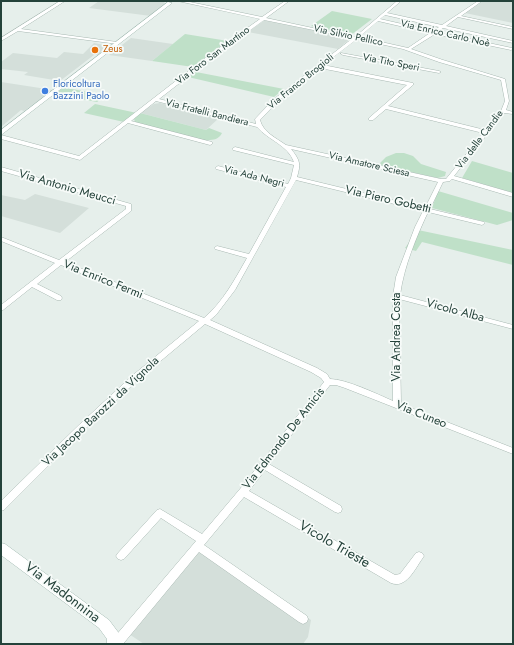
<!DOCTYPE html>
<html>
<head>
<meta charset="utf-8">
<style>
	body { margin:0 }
	#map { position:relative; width:514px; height:645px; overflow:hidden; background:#e6efeb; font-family:Jost,sans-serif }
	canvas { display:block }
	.frame { position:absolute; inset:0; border:2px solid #24423a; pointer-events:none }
</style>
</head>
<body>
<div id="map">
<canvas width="514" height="645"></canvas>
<div class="frame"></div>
</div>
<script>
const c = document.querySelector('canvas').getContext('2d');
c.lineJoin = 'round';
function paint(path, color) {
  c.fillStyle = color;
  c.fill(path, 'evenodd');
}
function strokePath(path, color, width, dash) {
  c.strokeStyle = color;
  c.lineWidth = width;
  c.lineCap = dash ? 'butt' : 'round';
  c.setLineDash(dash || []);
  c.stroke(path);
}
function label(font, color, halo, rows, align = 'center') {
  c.font = font + ' Jost,sans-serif';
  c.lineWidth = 3.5;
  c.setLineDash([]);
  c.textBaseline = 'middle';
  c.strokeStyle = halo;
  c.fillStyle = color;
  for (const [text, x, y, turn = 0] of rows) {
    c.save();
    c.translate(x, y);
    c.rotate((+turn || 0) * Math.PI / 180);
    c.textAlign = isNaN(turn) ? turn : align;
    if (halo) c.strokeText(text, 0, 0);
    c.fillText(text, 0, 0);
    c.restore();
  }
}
paint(new Path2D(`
	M99 1H164L165 4 151 16 89 8Z
	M483 1H513V23L465 13Z
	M263 21H266L351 38 338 49 248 32Z
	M131 38 173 44 152 61 109 55Z
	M94 43 109 46 98 55H94L60 81 24 75 28 72 1 69V62L13 53 57 58 64 52 83 54Z
	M1 82 53 90 24 111 21 110 1 127Z
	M160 103 219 118 206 130 140 113 154 104Z
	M35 194 89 208 60 233 1 216V195L25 200Z
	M199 544 311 620 308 637 303 644H144L126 632Z`), '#d4dfda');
paint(new Path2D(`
	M332 11 372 19 351 35 311 26Z
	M185 34 228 41 193 67 152 61Z
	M196 72 284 89 274 97 188 77Z
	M64 87 66 88 106 95 97 102 55 94Z
	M95 104 137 113 124 122 84 113Z
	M140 113 206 130 209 128 222 133C218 141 211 140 203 140L135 122 134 119Z
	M396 153H404L413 156 421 164 446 172 445 176 438 178 382 166 380 163 386 157Z
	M472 161 513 173V193L462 178Z
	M438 191 513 213V220L497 225 432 208Z
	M418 230 513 250V265L422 242 416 251 405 248Z`), '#bfe0c8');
const street = new Path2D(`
	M60 1H65L21 29 117 42 119 43 118 44 18 31 1 41V38Z
	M178 1H185L262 17 285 1H289L266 18 355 37 397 1H401L387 13 442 25 478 1H482L461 16 513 27V29L458 17 446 26 513 41V43L443 28 437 32 512 48 513 49 511 50 435 34 411 49 443 60 505 79 509 101 506 110 513 112V114L504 113 454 176 513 193V197L452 179 450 181 443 182 430 209 484 222 485 223 482 225 428 212C416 238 404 266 400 295L513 325V329L399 299 401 404 513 448V454L345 388 336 385H330L269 464 341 506 342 509 341 512 338 513 335 512 265 470 249 491 395 575 400 574 416 553 419 552 422 553 424 556 422 559C415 569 406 589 391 583L244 497 204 545 307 616 308 619 307 622 303 624 299 622 199 552 123 644H111L112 640 196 541 161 518 124 559 121 560 118 559 116 556 118 553 157 510 160 509 202 534 240 489 324 382 321 378 311 372 205 324 139 379 86 428 4 510 1 511V501L80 424 133 375 199 321 61 265 37 284 61 296 62 298 61 300H57L32 287 3 310H1V305L55 263 1 241V237L59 260 126 209V206L1 171V167L131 204V211L65 262 204 318C223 302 235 279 247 258L215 249 214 248 217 246 249 254 286 187 216 169 215 168 218 166 288 184 291 178 294 165 233 150 232 149 235 147 294 162C288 145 268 140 257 127L156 101 131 121 212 142V144L210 145 128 123 80 160 1 139V135L79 156 208 56 260 19ZM385 15 439 27 433 31 380 19ZM264 20 353 38 274 99 255 119 256 124 159 99 212 58ZM378 21 430 33 408 48 359 37ZM357 39 403 49 439 62 501 80 505 101 501 111 485 130 388 106 413 85V83L323 65ZM320 68 407 85 369 118V120H373L386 109 483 133 446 179H441L286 145C276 138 263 132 260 120L278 101ZM291 149 438 182 425 208 297 177C301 164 300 160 291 149ZM296 180 423 211 415 227 396 277 393 296V401C377 394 346 379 330 379L327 374 317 368 210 320 216 315 235 290Z
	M341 53 439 71 441 72 439 73 343 55 341 54Z`);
const secondary = new Path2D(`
	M168 2 172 3 1 135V130Z
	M1 543 5 544 109 620 118 632 121 644H107V639L99 628 1 555Z`);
strokePath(street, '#a8b8b2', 1);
strokePath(secondary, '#a4bbb3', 1);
paint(street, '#fff');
paint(secondary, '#fff');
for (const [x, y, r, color] of [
	[95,50,4,"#e8710a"],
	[45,91,4,"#3f7fe0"]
]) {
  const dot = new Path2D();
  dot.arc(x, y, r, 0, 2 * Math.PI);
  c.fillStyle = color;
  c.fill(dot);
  strokePath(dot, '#f7fbf9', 1.5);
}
label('10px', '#24423a', '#f7fbf9', [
	["Via Enrico Carlo Noè",445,34,13],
	["Via Silvio Pellico",348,36,12],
	["Via Foro San Martino",213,56,-37],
	["Via Tito Speri",391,63,11],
	["Via Franco Brogioli",301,82,-39],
	["Via Fratelli Bandiera",207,113,14],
	["Via delle Candie",480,140,-53],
	["Via Amatore Sciesa",369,165,13],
	["Via Ada Negri",254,177,14]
]);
label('10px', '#c56008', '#f7fbf9', [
	["Zeus",103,50]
], 'left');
label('10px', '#366cbe', '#f7fbf9', [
	["Floricoltura",53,85],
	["Bazzini Paolo",53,97]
], 'left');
label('12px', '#24423a', '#f7fbf9', [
	["Via Antonio Meucci",67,188,16],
	["Via Piero Gobetti",388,200,13],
	["Via Enrico Fermi",103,280,22],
	["Vicolo Alba",455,311,15],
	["Via Andrea Costa",397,337,-90],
	["Via Jacopo Barozzi da Vignola",101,412,-43],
	["Via Cuneo",421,415,22],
	["Via Edmondo De Amicis",284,439,-52]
]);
label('14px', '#24423a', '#f7fbf9', [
	["Vicolo Trieste",334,545,30],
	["Via Madonnina",62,593,37]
]);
</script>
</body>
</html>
